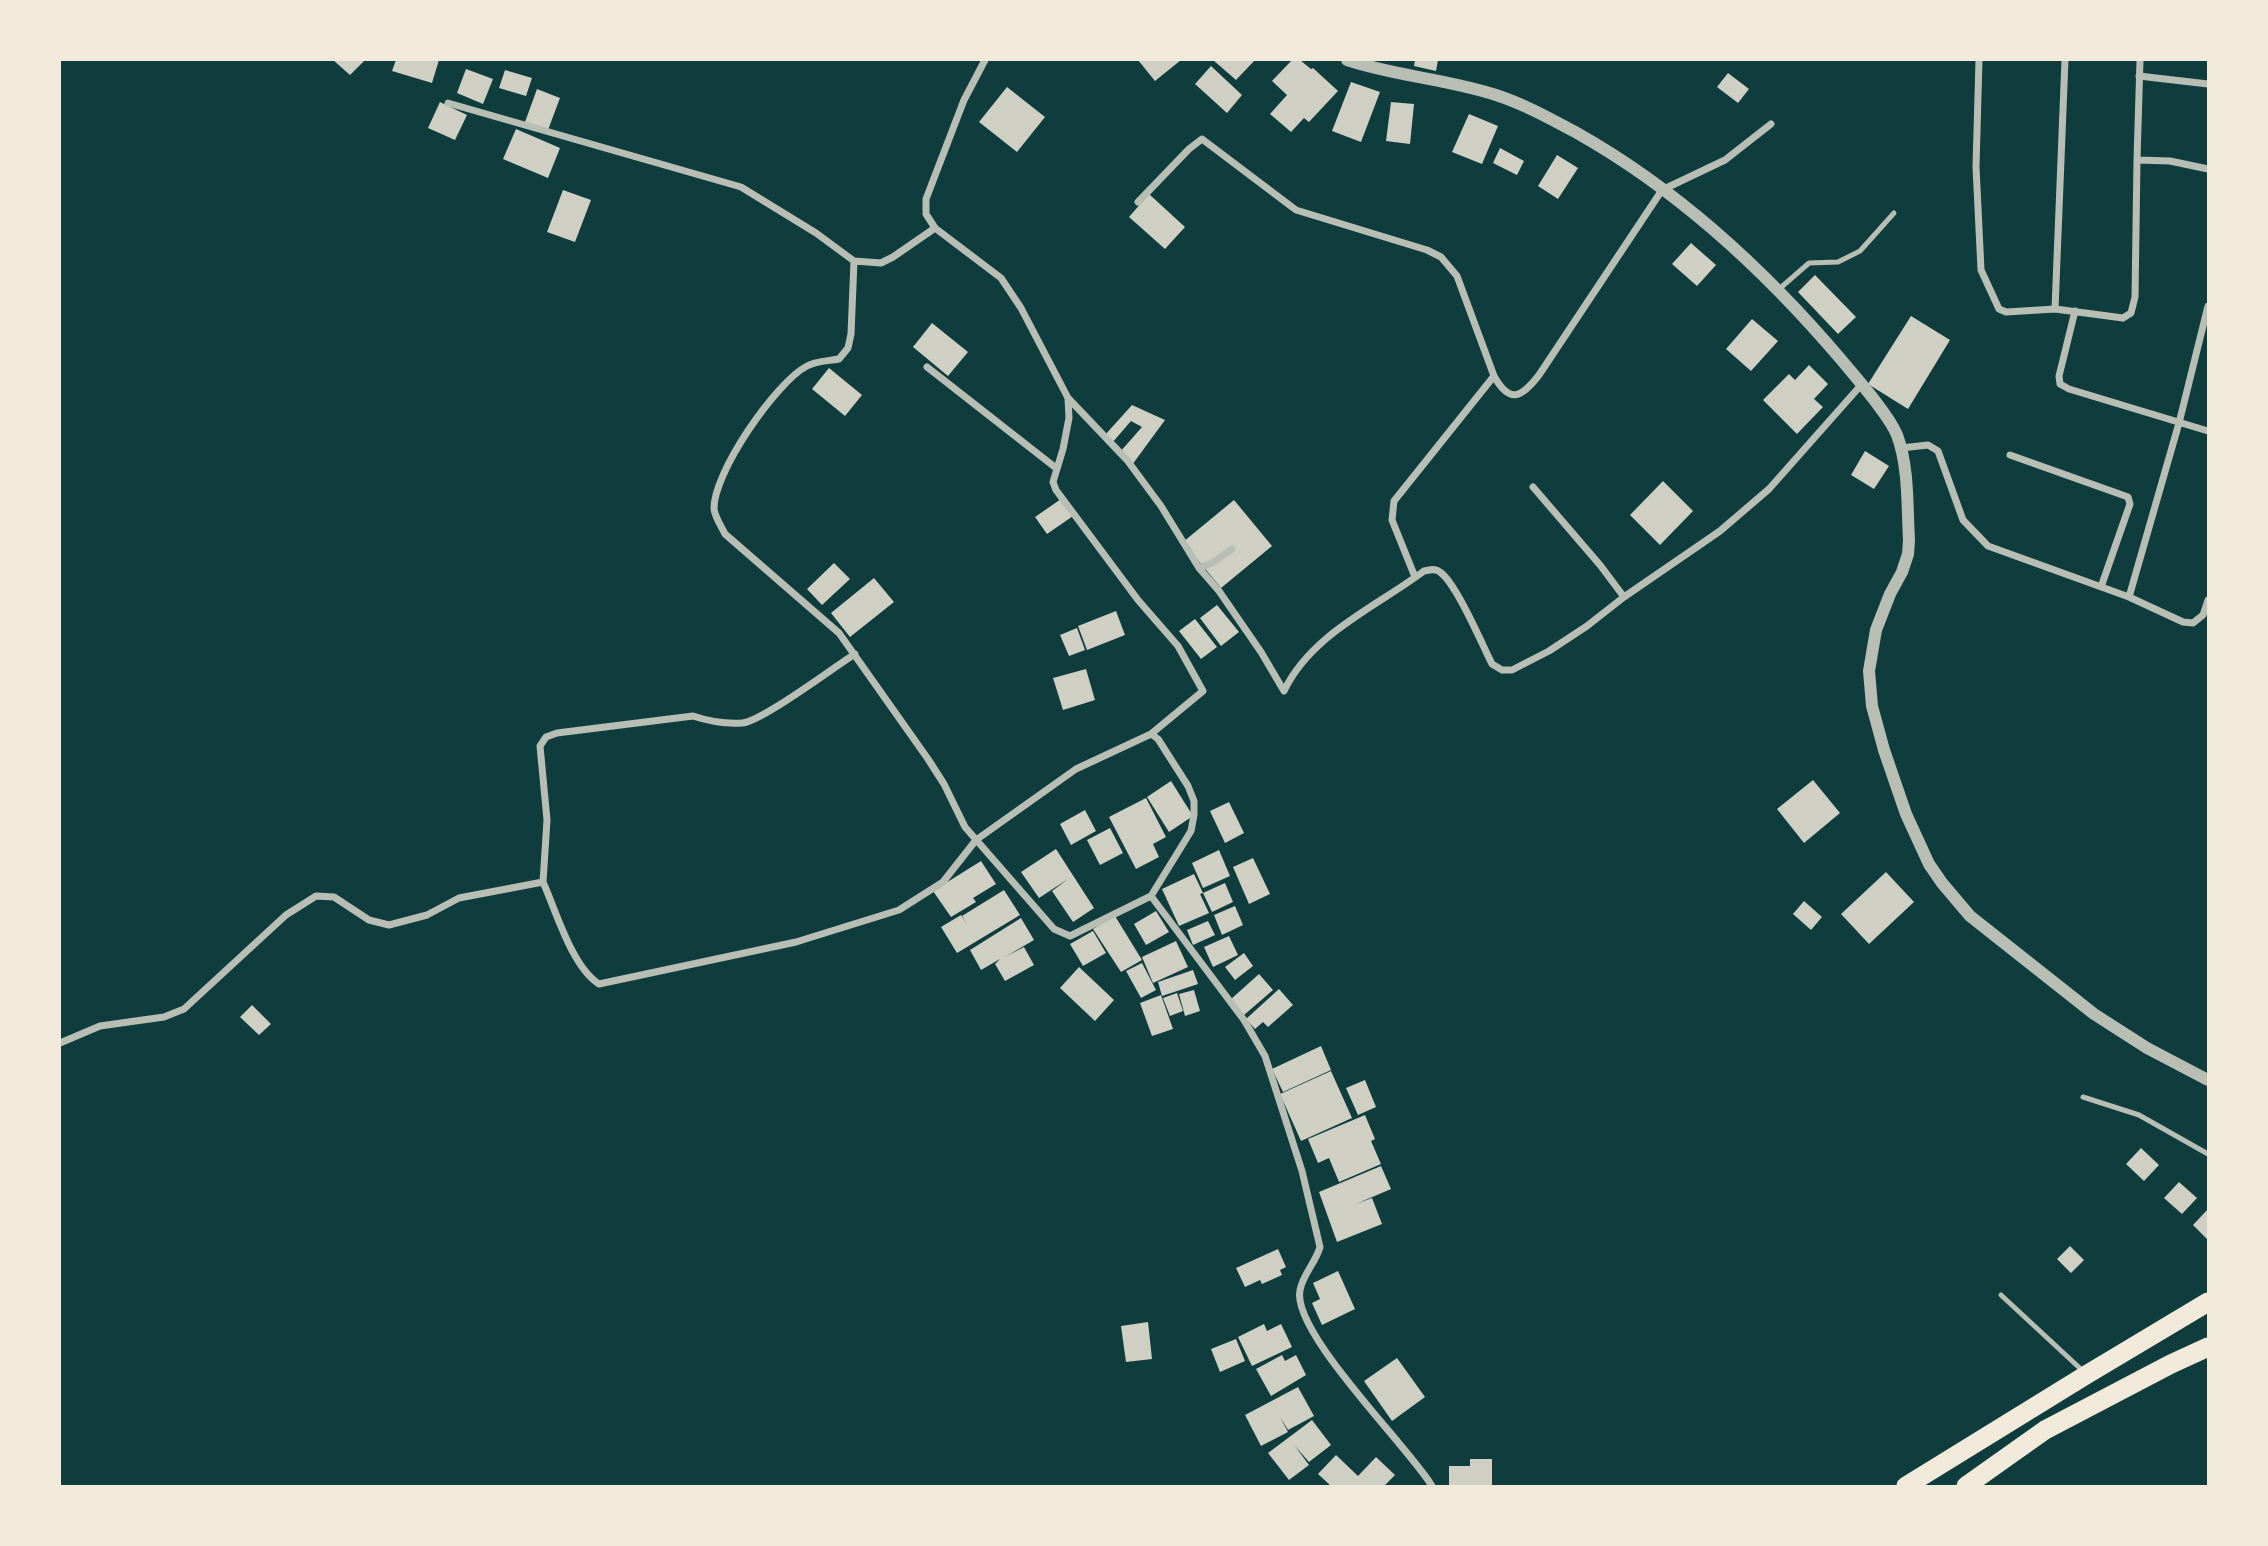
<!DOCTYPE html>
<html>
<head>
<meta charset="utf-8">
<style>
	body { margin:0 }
	#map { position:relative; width:2268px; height:1546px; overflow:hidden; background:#0f3d3e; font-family:"Golos Text",sans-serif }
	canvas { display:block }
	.frame { position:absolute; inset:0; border:61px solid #f1e9da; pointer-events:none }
</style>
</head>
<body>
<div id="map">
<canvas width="2268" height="1546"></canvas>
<div class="frame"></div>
</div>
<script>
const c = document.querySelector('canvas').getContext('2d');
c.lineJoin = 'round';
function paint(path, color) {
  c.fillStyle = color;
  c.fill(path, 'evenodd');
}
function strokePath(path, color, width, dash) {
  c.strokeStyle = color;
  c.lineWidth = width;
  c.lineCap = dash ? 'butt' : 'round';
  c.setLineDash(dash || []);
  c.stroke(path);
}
paint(new Path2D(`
	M333 60H365L350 75Z
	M396 60H439L432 83 392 71Z
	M1138 60H1181L1155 81Z
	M1213 60H1255L1236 80Z
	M1292 60H1300L1311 69 1313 68 1338 91 1309 122 1304 118 1291 132 1270 114 1287 95 1272 81Z
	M1415 60H1438L1436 71 1414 66Z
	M1211 66 1242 95 1227 113 1195 84Z
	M466 69 493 79 483 104 457 93Z
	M505 70 532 78 526 96 499 88Z
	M1728 73 1749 89 1738 103 1717 87Z
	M1351 82 1380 92 1361 142 1332 131Z
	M1007 87 1045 117 1017 152 979 122Z
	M537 89 560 98 548 130 525 122Z
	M440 102 467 115 455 140 428 128Z
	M1391 102 1414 104 1410 144 1386 141Z
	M1469 114 1498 126 1482 164 1452 152Z
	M516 129 560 148 548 178 503 159Z
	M1500 148 1524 161 1517 175 1493 163Z
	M1557 155 1578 168 1558 199 1538 186Z
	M563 190 591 200 575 242 547 232Z
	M1149 194 1185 227 1165 249 1129 217Z
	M1691 243 1716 265 1697 286 1672 264Z
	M1815 275 1856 317 1838 334 1798 292Z
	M1911 316 1950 340 1908 409 1868 384Z
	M1752 319 1778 341 1751 371 1726 349Z
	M932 323 968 352 948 376 913 347Z
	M1809 365 1828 384 1814 399 1823 407 1797 434 1763 400 1789 374 1795 380Z
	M829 368 862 395 845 416 812 389Z
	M1132 405 1165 420 1132 465 1120 452 1142 427 1131 421 1112 443 1105 435Z
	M1865 451 1889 466 1874 489 1851 475Z
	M1663 481 1693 511 1660 545 1630 515Z
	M1061 499 1073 516 1047 534 1035 517Z
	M1234 500 1272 546 1221 588 1183 542Z
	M834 563 850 579 822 605 807 589Z
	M874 578 894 602 850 637 831 613Z
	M1217 605 1239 632 1221 646 1200 618Z
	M1116 611 1125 635 1087 650 1078 626Z
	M1195 619 1217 647 1201 659 1179 631Z
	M1077 628 1085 650 1069 656 1060 635Z
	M1086 669 1095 700 1063 710 1053 678Z
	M1813 780 1840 813 1804 843 1777 809Z
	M1171 781 1193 816 1169 832 1147 797Z
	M1146 798 1166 837 1153 844 1159 857 1136 869 1109 817Z
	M1229 802 1244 833 1225 843 1210 811Z
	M1085 810 1096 831 1071 845 1060 824Z
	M1110 828 1123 853 1100 865 1087 840Z
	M1056 849 1094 908 1073 922 1052 891 1068 879 1039 898 1021 872Z
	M1219 850 1230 876 1203 888 1192 863Z
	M1253 858 1270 894 1249 904 1233 867Z
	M981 861 996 884 973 898 976 902 951 917 933 891Z
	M1886 872 1914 902 1869 944 1841 914Z
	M1194 874 1203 893 1200 894 1209 913 1179 926 1162 889Z
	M1225 883 1233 902 1212 912 1203 893Z
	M1004 890 1020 915 957 953 941 927 961 915 967 925 962 916Z
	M1804 901 1822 917 1811 930 1793 914Z
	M1235 906 1243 925 1222 935 1214 915Z
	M1156 911 1169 932 1146 945 1134 924Z
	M1115 916 1142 960 1121 972 1093 929Z
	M1021 918 1034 940 1005 957 1024 947 1034 965 1005 981 995 964 1000 959 981 970 970 950Z
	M1208 921 1215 935 1193 945 1187 930Z
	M1093 931 1106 953 1083 966 1070 944Z
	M1229 936 1238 955 1213 967 1204 947Z
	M1176 941 1188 967 1153 983 1142 957Z
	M1244 953 1253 966 1235 980 1225 967Z
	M1142 963 1156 990 1141 998 1126 971Z
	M1079 967 1114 1000 1095 1021 1060 988Z
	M1193 970 1198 984 1162 996 1158 982Z
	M1259 974 1273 990 1244 1015 1230 1000Z
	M1279 989 1293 1005 1268 1027 1263 1022 1255 1029 1246 1019Z
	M1194 990 1200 1011 1185 1016 1179 994Z
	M1177 993 1183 1011 1170 1016 1163 998Z
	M1161 995 1173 1029 1152 1036 1140 1003Z
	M252 1005 271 1024 259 1035 240 1017Z
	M1321 1046 1331 1070 1283 1092 1272 1069Z
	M1331 1071 1352 1118 1301 1141 1280 1094Z
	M1365 1080 1376 1107 1358 1115 1346 1088Z
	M1365 1115 1375 1139 1371 1141 1381 1164 1339 1182 1329 1158 1318 1163 1308 1139Z
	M2141 1148 2159 1165 2144 1181 2126 1164Z
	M1381 1166 1391 1189 1356 1204 1372 1198 1382 1224 1337 1242 1319 1192Z
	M2179 1182 2197 1198 2182 1214 2164 1198Z
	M2208 1209V1240L2193 1225Z
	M2070 1246 2084 1260 2071 1273 2057 1259Z
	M1278 1249 1286 1267 1280 1270 1282 1275 1262 1284 1260 1280 1245 1287 1236 1268Z
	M1338 1271 1355 1309 1322 1325 1312 1303 1320 1299 1313 1283Z
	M1148 1322 1152 1359 1126 1362 1121 1326Z
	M1264 1324 1267 1331 1281 1324 1292 1347 1252 1366 1238 1337Z
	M1236 1339 1245 1361 1220 1372 1211 1349Z
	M1282 1355 1285 1361 1296 1355 1306 1375 1271 1396 1256 1369Z
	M1397 1358 1425 1397 1392 1421 1364 1381Z
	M1298 1387 1314 1416 1288 1430 1280 1417 1288 1432 1261 1446 1245 1415Z
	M1312 1420 1331 1445 1309 1462 1295 1446 1309 1465 1289 1480 1268 1453Z
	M1336 1455 1358 1476 1376 1457 1395 1475 1384 1486H1331L1318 1474Z
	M1470 1459H1492V1486H1449V1466H1470Z`), '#cfcfc3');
strokePath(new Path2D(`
	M1778 290 1809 263 1838 262 1860 251 1894 213
	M2083 1097 2139 1115 2208 1154
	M2001 1295 2084 1372`), '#b8beb3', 5);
strokePath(new Path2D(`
	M985 60 964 100 926 199V214L935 228 1001 278 1021 308 1068 398 1069 418 1063 449 1053 482 1056 490 1138 600 1178 646 1203 691 1151 734 1158 739 1188 786 1194 801V815L1191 831 1151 896
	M1979 60 1976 167 1981 270 1999 309 2006 312 2055 309
	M2065 60 2055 309 2123 318 2131 313 2135 297 2137 160 2170 161 2208 169
	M2139 76 2208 84
	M448 103 741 187 816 233 854 261 881 263 893 257 935 228
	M2137 160 2140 60
	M1138 202 1189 149 1202 139 1296 210 1427 250 1441 257 1457 276 1494 376C1510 405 1522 397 1539 375L1662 190 1725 160 1771 124
	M854 261 851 334 848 348 839 359C828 361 816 361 807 366 776 382 713 473 714 509 715 517 721 526 725 534L839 633 928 759 944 784 965 827 1054 929 1070 936 1151 896 1244 1020 1265 1056 1302 1171 1320 1247C1316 1262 1303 1274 1300 1290 1291 1332 1408 1446 1432 1486
	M2075 311 2059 376 2060 384 2069 389 2208 431
	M927 367 1056 468
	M1068 398 1127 460 1161 506 1199 568 1219 591 1261 652 1284 691C1311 634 1376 607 1424 571 1430 570 1435 568 1440 572 1456 583 1482 644 1492 664L1502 670H1512L1549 651 1587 626 1624 597
	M1901 448 1928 445 1938 451 1963 520 1988 546 2129 597 2183 622 2193 623 2203 615 2208 600
	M2010 455 2128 497 2130 504 2101 587
	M1533 487 1600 565 1624 597 1720 531 1769 489 1862 384
	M1199 568 1212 563 1232 549
	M1415 577 1392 520 1394 501 1494 376
	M2129 597 2179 423 2208 306
	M543 882 547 820 540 746 546 737 557 733 693 716C708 721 726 724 742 723 761 722 834 667 855 654
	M60 1043 100 1026 164 1017 184 1009 286 915 316 896 334 897 369 920 389 925 427 915 459 898 543 882C556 911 572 967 599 984L796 942 899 910 943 882 976 840 1076 769 1151 734`), '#b8beb3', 7);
strokePath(new Path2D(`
	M1347 60C1395 76 1447 79 1496 95 1524 104 1551 119 1577 133 1680 191 1768 273 1844 363 1858 380 1889 415 1897 435 1909 467 1907 506 1909 540L1908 554 1902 572 1890 594 1876 630 1869 671 1872 706 1884 750 1906 814 1929 864 1942 883 1970 916 2094 1014 2147 1048 2208 1080`), '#b8beb3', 12);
strokePath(new Path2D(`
	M1906 1486 2086 1375 2208 1302
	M1966 1486 2045 1430 2171 1364 2208 1347`), '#f1e9da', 19);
</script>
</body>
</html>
